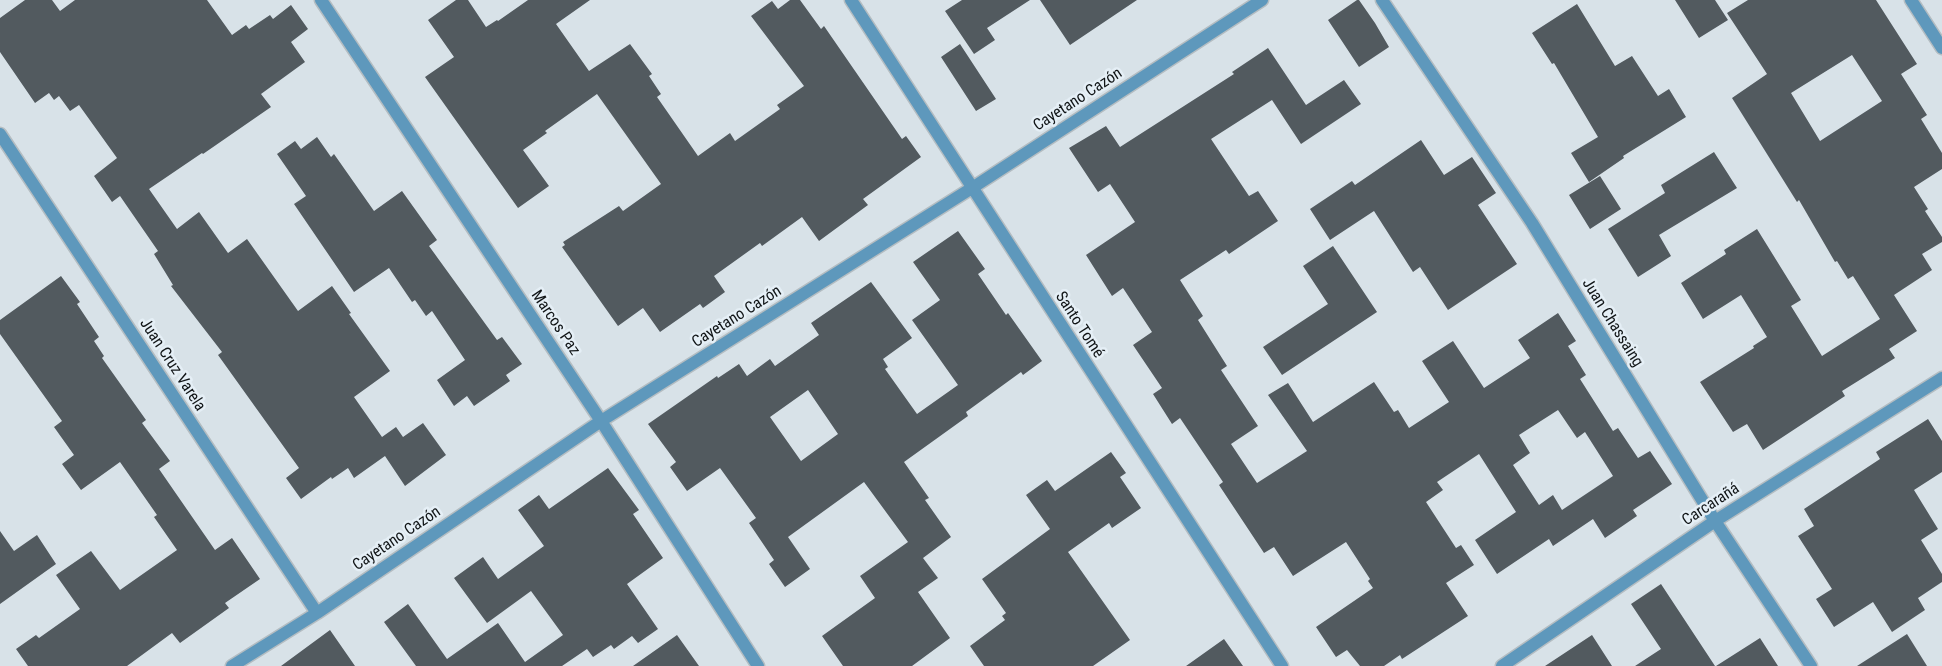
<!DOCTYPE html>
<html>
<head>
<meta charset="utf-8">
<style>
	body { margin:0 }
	canvas { display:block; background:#d8e2e8 }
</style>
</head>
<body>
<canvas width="1942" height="666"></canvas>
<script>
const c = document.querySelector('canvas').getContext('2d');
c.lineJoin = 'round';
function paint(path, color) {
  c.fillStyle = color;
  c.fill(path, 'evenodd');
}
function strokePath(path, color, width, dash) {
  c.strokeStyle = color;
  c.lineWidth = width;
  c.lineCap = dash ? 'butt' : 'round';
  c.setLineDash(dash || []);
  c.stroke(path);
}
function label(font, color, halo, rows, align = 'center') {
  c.font = font + ' "Roboto Condensed",sans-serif';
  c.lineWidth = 5;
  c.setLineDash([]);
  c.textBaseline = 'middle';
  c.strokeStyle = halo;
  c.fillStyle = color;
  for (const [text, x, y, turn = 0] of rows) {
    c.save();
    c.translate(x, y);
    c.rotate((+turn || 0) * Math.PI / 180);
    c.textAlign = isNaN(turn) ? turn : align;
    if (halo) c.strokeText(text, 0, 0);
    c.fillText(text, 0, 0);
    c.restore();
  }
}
paint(new Path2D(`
	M25 0H52L60 11 75 0H207L232 35 246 25 249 29 270 15 273 19 291 5 308 29 291 42 305 62 261 94 271 107 203 154 202 153 149 189 177 229 199 212 228 253 247 239 298 311 332 286 351 313 349 314 390 371 354 397 382 437 396 427 403 437 423 423 446 455 405 486 385 456 354 478 348 468 332 479 331 477 301 499 286 478 299 468 218 355 222 352 171 286 173 285 154 254 158 251 120 196 112 202 94 176 117 158 79 105 70 111 59 96 54 100 49 93 35 103 0 52V18Z
	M456 0H468L486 27 497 20 498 21 528 0H590L556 24 589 71 630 44 652 74 649 76 661 94 657 97 698 156 730 133 735 141 780 109 777 105 804 86 751 16 772 1 778 9 790 0H800L821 29 824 26 902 139 906 136 921 157 863 199 868 205 819 241 802 217 762 246 760 243 714 276 725 292 703 308 700 304 660 332 643 308 618 326 562 247 565 245 563 242 619 206 623 211 661 184 597 94 545 131 547 133 523 150 549 186 518 208 425 77 454 57 428 20Z
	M962 0H1030L987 28 995 40 974 54 945 11Z
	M1040 0H1137L1070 45Z
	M1357 0H1359L1375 23 1389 47 1359 67 1328 20Z
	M1675 0H1715L1728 20 1699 38Z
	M1748 0H1876L1917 64 1901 74 1927 115 1921 119 1942 153V169L1914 187 1928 209 1925 211 1942 237V242L1922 254 1932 270 1894 295 1917 331 1889 349 1895 358 1842 391 1845 396 1763 450 1747 424 1733 432 1700 382 1754 348 1753 346 1767 337 1741 295 1703 319 1681 283 1726 254 1724 250 1757 229 1801 300 1791 306 1822 356 1880 319 1853 276 1848 279 1837 261 1835 262 1799 200 1797 202 1732 98 1767 74 1727 13ZM1852 55 1882 101 1820 141 1791 93Z
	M1577 4 1615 66 1632 56 1658 96 1669 89 1686 117 1623 156 1624 158 1589 182 1571 153 1598 137 1554 63 1552 64 1532 33Z
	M960 44 996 99 976 111 941 57Z
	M1268 48 1306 105 1344 80 1361 104 1301 144 1272 100 1211 139 1249 196 1258 191 1278 221 1229 254 1226 250 1180 280 1203 316 1198 320 1227 366 1221 370 1258 426 1231 444 1257 483 1307 451 1268 395 1288 383 1313 422 1374 382 1394 412 1398 410 1409 428 1449 402 1422 361 1453 341 1484 388 1530 358 1518 340 1558 313 1576 341 1568 346 1586 375 1580 379 1613 431 1618 428 1638 458 1650 451 1672 484 1633 510 1637 516 1605 538 1593 519 1553 546 1549 539 1497 574 1475 540 1516 512 1479 454 1437 482 1443 490 1426 502 1456 548 1461 545 1474 565 1446 583 1468 616 1402 659 1400 655 1384 666H1360L1347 650 1336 657 1316 627 1373 588 1368 581 1370 579 1346 542 1293 576 1274 547 1264 553 1219 485 1223 482 1180 418 1172 424 1153 394 1162 388 1133 345 1152 332 1123 288 1112 296 1086 255 1135 222 1110 184 1098 192 1069 148 1106 126 1120 147 1234 74 1232 72ZM1558 410 1577 438 1585 432 1613 476 1562 510 1553 495 1539 505 1513 465 1530 453 1519 435Z
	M317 137 331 157 334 154 374 211 402 191 437 240 429 246 497 340 502 337 522 364 506 375 510 381 474 406 467 396 454 406 437 380 465 360 432 311 426 316 415 300 412 302 389 268 354 292 294 204 306 196 277 154 295 141 301 149Z
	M1421 140 1444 175 1472 157 1496 193 1478 205 1517 264 1448 310 1420 267 1413 272 1374 211 1330 240 1310 209 1352 181 1355 185Z
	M1714 152 1737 188 1659 235 1671 256 1638 277 1608 229 1665 193 1661 185Z
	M1600 176 1621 209 1590 229 1569 195Z
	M958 231 985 269 978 274 1006 315 1008 313 1042 361 1023 375 1021 372 966 412 968 416 904 462 929 498 925 500 951 537 923 558 938 578 918 592 950 638 912 666H843L822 636 875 598 860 576 908 542 864 482 788 537 810 569 785 587 769 564 774 560 749 523 756 518 720 468 687 491 670 467 676 462 648 424 717 376 718 378 739 364 747 376 770 359 775 366 819 335 811 323 871 282 912 338 883 359 888 367 885 369 917 414 958 385 912 320 940 300 913 262ZM808 390 838 434 801 461 770 417Z
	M1333 246 1377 312 1282 375 1263 347 1328 304 1303 266Z
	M61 276 80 302 77 304 99 337 94 341 104 356 102 358 146 420 142 423 170 461 159 469 215 550 232 538 260 579 225 603 229 608 180 643 172 633 127 666H28L16 649 36 635 39 638 80 609 56 575 91 551 120 590 177 550 154 517 157 515 120 462 81 490 62 464 74 455 54 427 62 421 0 334V320Z
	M1928 419 1942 441V472L1914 490 1938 529 1921 540 1942 574V582L1918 598 1925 610 1892 632 1873 602 1834 627 1816 599 1832 589 1798 536 1814 526 1804 509 1880 459 1876 452Z
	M1111 452 1126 473 1120 477 1141 508 1112 528 1109 523 1068 552 1130 640 1093 666H984L970 646 1005 620 1002 616 1006 613 982 579 1050 529 1026 495 1047 480 1055 491Z
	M608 468 639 510 633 514 663 558 627 584 658 629 638 643 632 636 614 649 611 645 593 657 587 649 562 666H416L384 622 408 604 447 659 498 623 525 662 563 635 531 591 487 623 454 578 483 557 498 579 544 546 518 510 539 495 549 509Z
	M0 531 14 551 37 535 56 564 0 604Z
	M1661 584 1715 666H1635L1661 649 1631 604Z
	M330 630 355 666H281Z
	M1907 634 1927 666H1857Z
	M677 635 699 666H633Z
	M1592 635 1612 666H1545Z
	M1760 638 1778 666H1716Z
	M1224 639 1243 666H1186Z`), '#525a5f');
const minor = new Path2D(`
	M321 0 601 421 758 666
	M851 0 1282 666
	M1382 0 1532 223 1715 521 1811 666
	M1911 0 1942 48
	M0 134 317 613
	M232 666 317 613 601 421 972 188 1262 0
	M1502 666 1715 521 1942 378`);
strokePath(minor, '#b4bdc2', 15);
strokePath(minor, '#5e98bc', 12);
label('16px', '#101416', '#e5eff6', [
	["Cayetano Cazón",1078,100,-33],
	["Cayetano Cazón",737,317,-32],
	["Marcos Paz",555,323,56],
	["Juan Chassaing",1612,323,58],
	["Santo Tomé",1079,325,57],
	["Juan Cruz Varela",172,365,57],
	["Carcarañá",1711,505,-33],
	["Cayetano Cazón",397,539,-34]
]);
</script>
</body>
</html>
